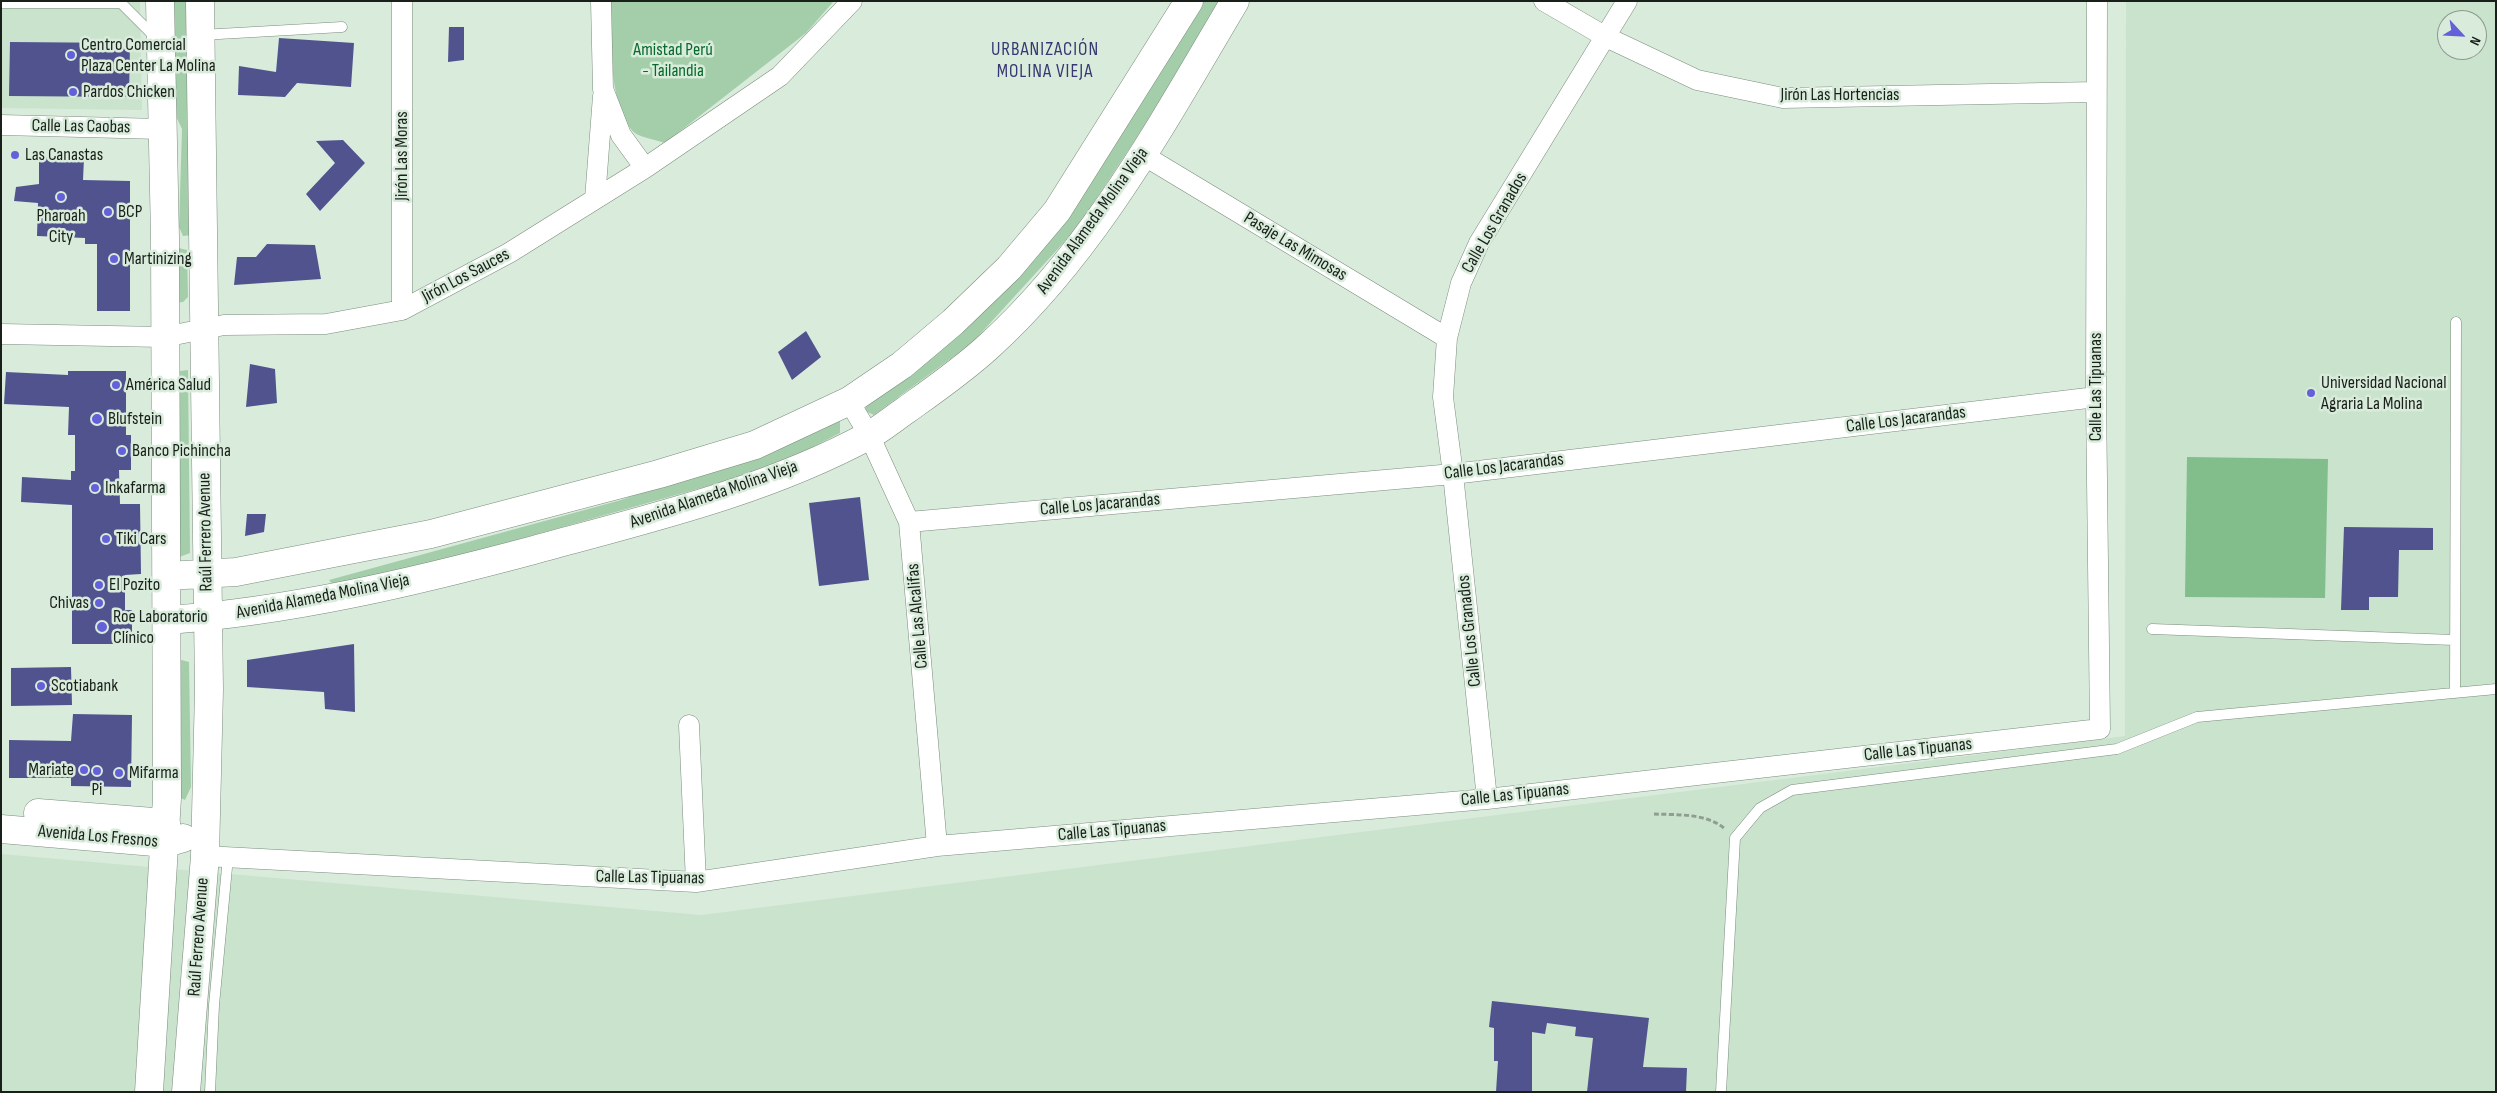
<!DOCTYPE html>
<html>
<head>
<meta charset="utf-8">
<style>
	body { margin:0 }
	#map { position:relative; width:2497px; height:1093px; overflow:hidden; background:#d9ecdb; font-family:"Sofia Sans Condensed",sans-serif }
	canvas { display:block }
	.frame { position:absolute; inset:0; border:2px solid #19201a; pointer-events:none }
	.north { position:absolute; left:2437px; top:10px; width:50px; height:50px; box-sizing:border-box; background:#d9ecdb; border:1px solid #8c9a8e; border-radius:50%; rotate:115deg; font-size:14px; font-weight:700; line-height:20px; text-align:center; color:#19201a }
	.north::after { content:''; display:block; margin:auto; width:18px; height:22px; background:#6460d9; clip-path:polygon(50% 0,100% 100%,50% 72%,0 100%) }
</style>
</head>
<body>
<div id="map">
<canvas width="2497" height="1093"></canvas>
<div class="frame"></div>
<div class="north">N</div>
</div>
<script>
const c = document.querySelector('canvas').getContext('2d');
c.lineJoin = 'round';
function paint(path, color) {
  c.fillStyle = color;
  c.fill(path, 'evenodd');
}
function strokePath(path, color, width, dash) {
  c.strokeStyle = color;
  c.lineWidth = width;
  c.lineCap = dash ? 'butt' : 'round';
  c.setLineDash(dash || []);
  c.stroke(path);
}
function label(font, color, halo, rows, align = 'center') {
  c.font = font + ' "Sofia Sans Condensed",sans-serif';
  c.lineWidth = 5;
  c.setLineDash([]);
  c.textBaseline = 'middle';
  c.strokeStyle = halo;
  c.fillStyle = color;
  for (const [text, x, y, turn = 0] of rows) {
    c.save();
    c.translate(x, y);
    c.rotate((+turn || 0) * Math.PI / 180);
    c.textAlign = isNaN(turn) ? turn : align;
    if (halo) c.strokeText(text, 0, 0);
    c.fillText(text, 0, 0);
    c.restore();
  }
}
paint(new Path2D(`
	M1 1H140L142 110 1 108Z
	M2126 1H2496V1092H1V854L701 915 2125 736ZM2447 20H2477V50H2447Z`), '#cae3cd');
paint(new Path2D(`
	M169 1H195L193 235 183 236 179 227 182 129 169 102Z
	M610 1H834L806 33 665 143C657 140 642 138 635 133 608 110 611 34 610 1Z
	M1198 1H1222L1186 63 1077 228 972 343 874 415 865 411 867 402 966 324Z
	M170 246 187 250 188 297 183 302 174 303Z
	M177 353 180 371 188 370 190 553 177 558Z
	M840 420V433L772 468 360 584 335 588 329 580 621 500Z
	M178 659 189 662 191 787 185 800 174 795Z`), '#a4ceaa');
paint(new Path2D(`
	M2187 457 2328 459 2325 598 2185 597Z`), '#81be8c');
paint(new Path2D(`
	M449 27H464V60L448 62Z
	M279 38 354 43 351 87 297 83 285 97 238 95 239 66 276 72Z
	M10 42 130 43 129 97 9 96Z
	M343 140 365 163 320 211 306 194 335 163 316 141Z
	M39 157 84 158 83 180 130 181V311H97V244H85V238L37 236 38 203 14 201 16 187 39 184Z
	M267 244 315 245 321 279 234 285 237 257H256Z
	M806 331 821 357 792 380 778 352Z
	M250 364 275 369 277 403 246 407Z
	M68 371H126V435H131V470H119L120 504H140L141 574 125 575V610H132V644H72V505L21 502 22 477 71 480V471H75V435H68L69 407 4 404 6 372 68 375Z
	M860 497 869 580 819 586 809 503Z
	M247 514H266L264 532 245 536Z
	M2344 527 2433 528V550H2399L2398 597H2369V610H2341Z
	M354 644 355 712 325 709 324 692 247 687V660Z
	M71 667 72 705 11 706V668Z
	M73 714 132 715 131 787 71 786V778H9V740L71 741Z
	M1492 1001 1649 1018 1643 1067 1687 1068 1686 1092H1587L1593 1038 1575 1036 1576 1027 1547 1023 1545 1034 1532 1032V1092H1496L1498 1061H1494V1028L1489 1027Z`), '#51538e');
const lane = new Path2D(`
	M122 1 121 3 155 37
	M1 3H121
	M201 35 342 27
	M2152 629 2454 640
	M2455 693 2456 322
	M210 1092 214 1005 228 857
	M1721 1092 1735 838 1760 808 1792 790 2117 749 2197 717 2496 689`);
const street = new Path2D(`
	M402 1V310
	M601 1 603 89 621 135 645 168
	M1544 1 1606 37 1697 80 1783 98 2095 92
	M1 125 161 129
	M1143 155 1447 338
	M595 199 603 96
	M1 334 164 337 224 325 326 324 402 310 509 253 645 168 780 76 852 1
	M849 401 869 435 909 522 937 846
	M909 522 1453 474 2096 397
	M689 725 696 882
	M1487 799 1453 474 1443 397 1447 338 1461 283 1479 243 1627 1
	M205 856 696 882 937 846 1487 799 2100 729 2096 397 2097 1`);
const secondary = new Path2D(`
	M167 576 236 572 431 534 659 474 755 445 849 401 902 365 953 322 1009 268 1057 211 1189 1
	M168 620C292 611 414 582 534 550 647 519 764 492 868 436 881 429 893 419 906 410 934 390 963 370 989 346 1094 251 1163 122 1235 1
	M38 813 166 823
	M1 829 166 843 183 838
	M149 1092 167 798 165 238 160 1
	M186 1092 205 856 209 690 200 1`);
strokePath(lane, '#7b8c7d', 11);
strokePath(street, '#7b8c7d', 21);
strokePath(secondary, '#7b8c7d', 29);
strokePath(new Path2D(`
	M1654 814C1677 815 1707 813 1725 829`), '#909e91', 3, [5, 2.5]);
strokePath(lane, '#fff', 10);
strokePath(street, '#fff', 20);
strokePath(secondary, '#fff', 28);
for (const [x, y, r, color] of [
	[71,55,5,"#6460d9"],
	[73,92,5,"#6460d9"],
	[15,155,5,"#6460d9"],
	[61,197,5,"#6460d9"],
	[108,212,5,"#6460d9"],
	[114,259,5,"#6460d9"],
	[116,385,5,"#6460d9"],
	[2311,393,5,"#6460d9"],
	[97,419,6,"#6460d9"],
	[122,451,5,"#6460d9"],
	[95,488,5,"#6460d9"],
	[106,539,5,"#6460d9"],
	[99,585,5,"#6460d9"],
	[99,603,5,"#6460d9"],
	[102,627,6,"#6460d9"],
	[41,686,5,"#6460d9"],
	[84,770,5,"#6460d9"],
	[97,771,5,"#6460d9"],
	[119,773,5,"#6460d9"]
]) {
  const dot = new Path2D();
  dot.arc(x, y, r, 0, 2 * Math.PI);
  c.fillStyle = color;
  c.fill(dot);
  strokePath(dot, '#d9ecdb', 2);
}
label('18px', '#19201a', '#d9ecdb', [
	["Centro Comercial",81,45],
	["Plaza Center La Molina",81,66],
	["Pardos Chicken",83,92],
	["Las Canastas",25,155],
	["BCP",118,212],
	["Pharoah",61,216,"center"],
	["City",61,237,"center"],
	["Martinizing",124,259],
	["Universidad Nacional",2321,383],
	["Agraria La Molina",2321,404],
	["América Salud",126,385],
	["Blufstein",108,419],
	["Banco Pichincha",132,451],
	["Inkafarma",105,488],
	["Tiki Cars",116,539],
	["El Pozito",109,585],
	["Chivas",89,603,"right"],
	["Roe Laboratorio",113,617],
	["Clínico",113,638],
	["Scotiabank",51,686],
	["Mariate",74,770,"right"],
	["Mifarma",129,773],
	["Pi",97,790,"center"]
], 'left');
label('18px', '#07692c', '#d9ecdb', [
	["Amistad Perú",673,50],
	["- Tailandia",673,71]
]);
label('18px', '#19201a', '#d9ecdb', [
	["Jirón Las Hortencias",1840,95],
	["Calle Las Caobas",81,127,1],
	["Jirón Las Moras",402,156,-90],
	["Avenida Alameda Molina Vieja",1093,221,-54],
	["Calle Los Granados",1495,223,-60],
	["Pasaje Las Mimosas",1295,247,31],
	["Jirón Los Sauces",466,276,-28],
	["Calle Las Tipuanas",2096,387,-90],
	["Calle Los Jacarandas",1906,420,-7],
	["Calle Los Jacarandas",1504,467,-7],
	["Avenida Alameda Molina Vieja",714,495,-19],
	["Calle Los Jacarandas",1100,505,-5],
	["Raúl Ferrero Avenue",206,532,-91],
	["Avenida Alameda Molina Vieja",323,597,-11],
	["Calle Las Alcalifas",918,616,-95],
	["Calle Los Granados",1470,631,-96],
	["Calle Las Tipuanas",1918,750,-6],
	["Calle Las Tipuanas",1515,795,-6],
	["Calle Las Tipuanas",1112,831,-5],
	["Avenida Los Fresnos",98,837,5],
	["Calle Las Tipuanas",650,878,1],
	["Raúl Ferrero Avenue",199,937,-86]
]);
c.letterSpacing = '1px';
label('19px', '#373773', '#d9ecdb', [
	["URBANIZACIÓN",1045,50],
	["MOLINA VIEJA",1045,72]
]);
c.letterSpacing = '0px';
</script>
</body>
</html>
